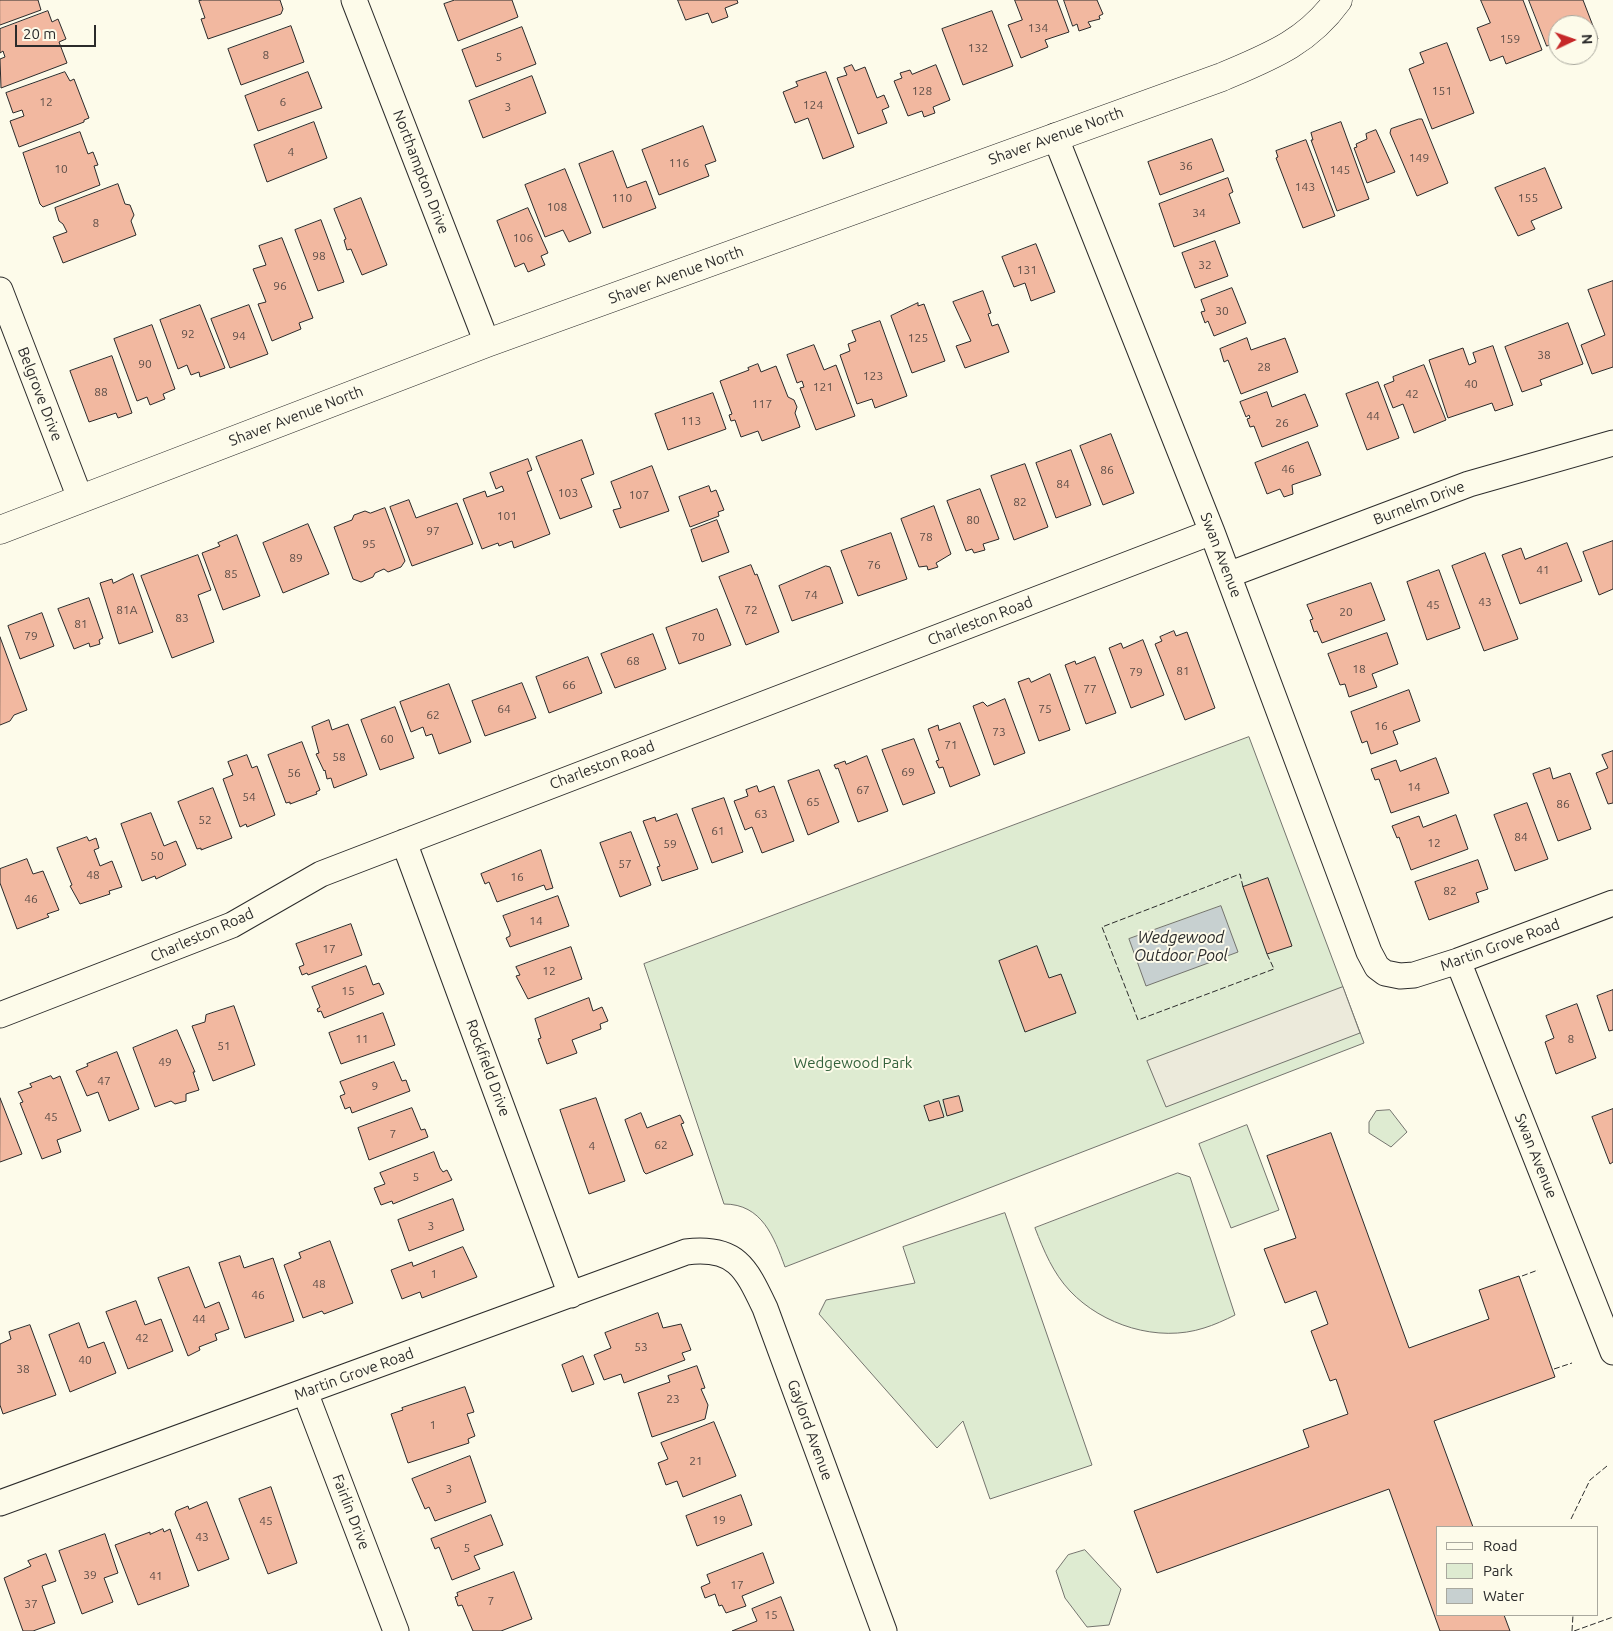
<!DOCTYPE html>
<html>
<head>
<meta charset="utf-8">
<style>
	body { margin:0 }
	#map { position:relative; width:1613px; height:1631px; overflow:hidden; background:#fdfbea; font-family:Ubuntu,sans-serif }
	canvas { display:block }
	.legend { position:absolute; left:1436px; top:1526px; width:162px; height:90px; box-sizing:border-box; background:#fdfbea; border:1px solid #a9a89e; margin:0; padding:6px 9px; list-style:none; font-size:15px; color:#2b2b2b }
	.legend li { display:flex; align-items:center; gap:10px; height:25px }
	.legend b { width:25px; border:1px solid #a9a89e }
	.north { position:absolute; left:1548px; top:15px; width:50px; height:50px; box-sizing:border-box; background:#fdfbea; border:1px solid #a9a89e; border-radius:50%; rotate:87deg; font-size:14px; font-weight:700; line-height:20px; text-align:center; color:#2b2b2b }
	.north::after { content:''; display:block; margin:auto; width:18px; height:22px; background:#c62828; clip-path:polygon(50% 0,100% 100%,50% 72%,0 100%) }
	.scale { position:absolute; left:15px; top:25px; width:81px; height:22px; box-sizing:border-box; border:2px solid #2b2b2b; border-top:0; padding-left:6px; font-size:15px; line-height:18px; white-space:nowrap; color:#2b2b2b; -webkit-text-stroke:4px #fdfbea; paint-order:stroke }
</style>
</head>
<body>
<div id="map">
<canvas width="1613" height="1631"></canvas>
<ul class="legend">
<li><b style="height:6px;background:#fdfbea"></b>Road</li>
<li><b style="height:14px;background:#deebd1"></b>Park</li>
<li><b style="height:14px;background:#c7d0d0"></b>Water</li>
</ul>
<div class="north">N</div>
<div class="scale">20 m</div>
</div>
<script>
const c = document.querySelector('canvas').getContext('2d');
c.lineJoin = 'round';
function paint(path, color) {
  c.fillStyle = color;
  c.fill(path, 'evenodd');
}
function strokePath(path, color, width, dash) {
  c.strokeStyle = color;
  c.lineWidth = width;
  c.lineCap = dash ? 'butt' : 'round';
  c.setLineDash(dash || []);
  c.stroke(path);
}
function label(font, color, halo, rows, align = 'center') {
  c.font = font + ' Ubuntu,sans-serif';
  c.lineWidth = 4;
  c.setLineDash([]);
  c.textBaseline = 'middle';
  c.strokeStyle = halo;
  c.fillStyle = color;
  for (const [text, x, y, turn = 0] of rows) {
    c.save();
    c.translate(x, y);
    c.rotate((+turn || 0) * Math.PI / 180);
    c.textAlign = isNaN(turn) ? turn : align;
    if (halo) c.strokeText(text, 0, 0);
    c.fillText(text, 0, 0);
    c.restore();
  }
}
const green = new Path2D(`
	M1249 737 1364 1043 785 1267C774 1237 762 1204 724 1204L644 964Z
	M1390 1110 1407 1132 1391 1147 1369 1133V1122L1376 1111Z
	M1247 1125 1279 1210 1231 1228 1199 1144Z
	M1178 1173 1190 1177 1235 1315C1225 1320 1214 1325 1204 1328 1158 1343 1102 1325 1070 1291 1053 1273 1044 1251 1035 1228Z
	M1005 1213 1092 1465 990 1499 963 1421 937 1448 819 1314 826 1300 915 1283 903 1247Z
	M1085 1550 1121 1589 1109 1625 1087 1627 1065 1598 1056 1571 1068 1555Z`);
paint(green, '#deebd1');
strokePath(green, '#74746e', 1);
const parking = new Path2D(`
	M1343 987 1360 1033 1166 1107 1147 1061Z`);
paint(parking, '#eceadb');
strokePath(parking, '#74746e', 1);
const water = new Path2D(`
	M1221 906 1238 952 1146 986 1129 939Z`);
paint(water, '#c7d0d0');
strokePath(water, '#74746e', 1);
const building = new Path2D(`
	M0 0H38L41 10 0 25Z
	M203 0H280L283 9 281 14 208 39 201 19 205 18 199 1Z
	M455 0H512L518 17 458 41 444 4Z
	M678 0H737L738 3 725 8 728 17 712 23 708 13 686 20Z
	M1015 0H1057L1069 32 1045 40 1048 47 1021 58 1008 25 1022 20Z
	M1064 0H1097L1103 14 1099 16 1100 19 1088 22 1091 27 1079 31 1077 24 1073 26Z
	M1481 0H1523L1542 50 1506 64 1503 56 1490 61 1477 28 1490 23Z
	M1529 0H1583L1598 39 1588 43V25H1558V41L1547 46Z
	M48 11 52 22 58 19 66 39 59 42 67 63 1 88 0 59 5 57 3 51 0 53V29Z
	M992 11 1013 66 963 85 942 29Z
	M291 26 304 62 241 85 228 49Z
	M522 27 536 64 476 87 462 50Z
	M1447 43 1474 113 1432 129 1409 69 1424 63 1420 53Z
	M852 65 855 71 865 67 877 98 884 95 889 107 882 110 887 123 858 134 837 78 847 75 844 68Z
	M936 65 950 100 933 107 935 113 924 117 922 111 908 116 894 81 902 78 900 73 910 70 912 74Z
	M65 72 70 81 74 79 89 118 84 120V122L19 147 10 121 24 116 22 110 13 113 6 93Z
	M308 72 322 108 258 131 245 96Z
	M826 72 854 147 823 159 808 118 795 123 783 92 798 86 796 82Z
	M532 76 546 113 483 138 469 101Z
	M1419 119H1422L1448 183 1417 196 1390 133 1391 129Z
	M314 122 327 158 267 182 254 145Z
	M1341 122 1369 199 1337 211 1311 140H1313L1311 133Z
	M703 126 716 161 705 165 709 176 659 195 642 150Z
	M1376 130 1395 172 1367 183 1354 148 1357 147 1356 144 1367 139 1366 134Z
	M80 132 88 154 93 152 98 165 94 166 100 185 43 207 40 204 23 153Z
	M1212 139 1224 171 1160 195 1148 162Z
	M1306 140 1335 216 1303 228 1276 158 1278 157 1276 151Z
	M613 151 627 188 646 181 656 208 603 228 579 164Z
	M1545 168 1562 208 1531 221 1535 229 1518 236 1495 188Z
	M565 169 591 233 569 242 563 230 545 237 525 185Z
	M1228 178 1233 192 1229 194 1240 223 1174 247 1159 204Z
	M118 184 125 204 130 205 134 215 131 221 136 235 63 263 53 237 67 232 63 224 59 221 55 208Z
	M361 198 387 265 362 275 351 249 347 250 344 240 346 239 334 209Z
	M528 208 548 253 541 256 545 265 528 272 524 263 515 267 497 221Z
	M321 220 344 282 318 291 295 230Z
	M282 238 313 318 299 323 301 329 272 341 258 304 266 302 253 269 266 265 259 246Z
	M1215 241 1228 276 1195 288 1182 253Z
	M1036 244 1055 292 1031 301 1025 283 1014 287 1002 257Z
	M1613 281V367L1592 374 1581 345 1605 335 1588 290Z
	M1232 288 1246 323 1214 336 1208 321 1205 323 1201 312 1205 311 1201 300Z
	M983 291 991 313 988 314 992 326 998 324 1009 352 965 368 956 346 971 341 953 302Z
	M918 303V306L924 304 945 361 912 373 891 316Z
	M200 305 225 368 200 377 199 372 191 375 187 365 178 369 160 320Z
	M249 305 268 354 230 368 211 319Z
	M880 321 907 396 875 408 872 399 857 404 840 355 850 351 848 344 856 341 852 331Z
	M1568 323 1583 364 1540 380 1542 385 1522 392 1505 347Z
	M152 325 175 389 163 394 165 399 150 405 147 397 137 401 114 339Z
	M1247 338 1251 350 1285 338 1298 372 1241 394 1228 360 1224 362 1220 349Z
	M814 345 824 370 836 365 855 416 816 430 800 388 804 387 802 381 797 383 787 355Z
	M1493 346 1513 405 1495 411 1492 403 1448 418 1429 360 1463 348 1469 365 1476 362 1473 353Z
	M112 356 132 413 118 418 116 413 89 422 70 371Z
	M758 364 761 372 776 366 788 397 794 400 797 407 795 413 800 427 762 441 758 431 741 437 735 420 731 421 729 415 732 414 720 381 749 370 748 368Z
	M1424 365 1446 420 1414 433 1403 404 1393 408 1384 385 1394 381 1393 377Z
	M1378 382 1399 438 1367 450 1346 394Z
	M1267 392 1272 407 1305 394 1318 426 1262 447 1254 426 1250 427 1247 419 1250 418 1249 415 1246 417 1240 402Z
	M713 393 726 429 668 450 655 414Z
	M1111 434 1134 493 1103 505 1080 446Z
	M582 440 594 474 581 479 592 507 560 519 536 457Z
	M1308 442 1321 475 1292 485 1293 494 1284 497 1280 489 1267 494 1255 463Z
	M1071 450 1091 505 1056 518 1036 463Z
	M528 459 532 470 527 472 550 534 514 548 512 541 499 546 498 543 482 549 463 499 485 491 487 497 504 491 502 486 496 489 490 473Z
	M1025 464 1048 527 1014 540 991 476Z
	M652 466 669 511 620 528 613 510 621 508 611 482Z
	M709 486 711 492 716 490 724 510 718 512 719 516 690 527 679 497Z
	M980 489 999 539 983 544 985 550 974 553 972 549 966 551 947 501Z
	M409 500 416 518 457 503 473 544 412 566 390 507Z
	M934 506 951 554 936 563 938 567 928 570 927 566 919 567 901 519Z
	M385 508 405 561 401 567 388 572 384 569 375 573 373 577 361 582 353 579 334 527 352 520 354 515 365 511 370 513Z
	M717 520 729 552 702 562 691 530Z
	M308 524 329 574 283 593 263 543Z
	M891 533 907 579 858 596 841 551Z
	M237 535 260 596 223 610 202 553 220 546 218 543Z
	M1613 541V589L1599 595 1583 552Z
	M1567 543 1582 581 1520 604 1502 555 1521 548 1525 559Z
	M1485 553 1518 639 1484 651 1452 566Z
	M198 555 211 590 198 595 214 642 172 658 141 576Z
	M751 565 755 575 757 574 779 632 746 645 719 577Z
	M826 566 830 567 843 603 792 621 779 586Z
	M1439 570 1460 628 1427 640 1407 582Z
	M133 574 153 632 119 644 100 583 112 579 113 583Z
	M1371 583 1385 620 1322 643 1317 631 1314 632 1310 620 1313 619 1307 605Z
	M89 598 103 638 99 640 100 644 90 647 89 643 74 649 58 609Z
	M717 609 731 645 679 664 666 628Z
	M42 613 54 646 20 659 8 626Z
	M1174 631 1176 636 1187 632 1215 708 1185 720 1155 644 1162 641 1160 637Z
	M1387 633 1398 664 1372 674 1377 687 1349 697 1345 684 1340 685 1328 654Z
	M653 634 666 669 615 688 601 654Z
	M0 637 27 710 14 715 10 721 0 725Z
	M1143 640 1164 695 1131 708 1109 648 1121 643 1123 648Z
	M588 657 602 693 549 713 536 677Z
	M1095 657 1116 713 1086 724 1065 665 1075 661 1076 664Z
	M1050 674 1070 730 1039 741 1018 682 1029 678 1031 682Z
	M522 683 536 718 485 736 472 701Z
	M449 684 471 742 439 754 432 734 426 736 423 727 411 732 400 702Z
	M1409 690 1420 721 1393 731 1398 744 1371 754 1367 741 1362 743 1351 712Z
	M1005 699 1025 753 994 765 973 706 983 702 987 706Z
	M395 707 414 758 380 770 361 720Z
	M329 720 332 730 348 724 367 775 334 788 331 778 327 779 325 770 324 771 316 754 319 753 312 727Z
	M960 723 980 775 950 787 943 767 939 768 936 761 939 760 928 729 938 725 939 730Z
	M914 739 935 793 903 805 882 750Z
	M302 742 320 790 316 792 317 794 290 804V802L286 803 268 755Z
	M1613 751V803L1608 804 1596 773 1608 768 1602 755Z
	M247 755 252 768 257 766 275 815 247 827 246 824 240 827 223 779 233 775 228 762Z
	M867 756 888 811 858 822 838 768 836 769 834 765 845 761 846 764Z
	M1436 758 1449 793 1391 813 1379 779 1375 780 1371 769 1396 760 1400 771Z
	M1550 768 1553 779 1570 773 1591 829 1558 841 1533 774Z
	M819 770 839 822 808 835 788 781Z
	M757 786 759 792 774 786 794 841 762 853 752 827 745 830 734 801 748 796 746 790Z
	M213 788 232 838 201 850V848L197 849 178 802Z
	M724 798 743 852 712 863 692 809Z
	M1527 803 1548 859 1515 871 1494 815Z
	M151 813 164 846 176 841 186 865 156 879 155 876 142 881 121 824Z
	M677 814 698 869 662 881 657 867 660 866 643 821 655 817 656 821Z
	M1456 815 1468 849 1411 870 1399 837 1397 838 1392 826 1419 816 1423 827Z
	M631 832 651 885 620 897 600 843Z
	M87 837 89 841 96 838 99 848 94 850 100 866 112 861 122 887 109 891 110 894 80 904 70 886 72 885 57 848Z
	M541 850 553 888 546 890 544 885 497 902 489 882 485 884 481 874Z
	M27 859 33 874 43 871 59 910 47 914 49 917 17 929 0 883V869Z
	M1478 860 1488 889 1476 893 1479 902 1429 920 1415 882Z
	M1268 878 1292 946 1267 954 1243 887Z
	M558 896 569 926 510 947 506 938 510 936V933L503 916Z
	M351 924 362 955 308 975 307 973 302 975 299 967 304 965 296 944Z
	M1037 946 1049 978 1061 974 1076 1013 1025 1032 999 961Z
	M571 947 582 979 528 999 516 976 520 975 516 967Z
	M366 966 373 985 379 983 384 994 324 1018 321 1011 318 1012 317 1009 320 1007 312 987Z
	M1613 990V1030L1609 1031 1597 996Z
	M589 998 593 1011 602 1007 608 1021 600 1024 601 1029 572 1040 577 1053 547 1064 538 1039 541 1038 535 1019Z
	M1577 1004 1596 1058 1556 1074 1545 1042 1554 1038 1546 1016Z
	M234 1006 255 1065 213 1081 192 1026 205 1022 206 1015Z
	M383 1013 395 1045 341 1064 329 1033Z
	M177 1030 195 1072H193L199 1090 186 1094V1101L175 1104 171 1101 155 1107 133 1048Z
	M117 1052 139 1109 109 1121 98 1092 87 1096 76 1071 88 1066 87 1064Z
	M394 1062 402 1081 406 1080 410 1091 352 1113 350 1107 345 1109 340 1096 345 1094 340 1082Z
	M51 1076 53 1079 60 1076 81 1131 57 1140 61 1152 42 1159 20 1103 23 1102 18 1092 32 1087 30 1084Z
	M959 1096 963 1111 947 1116 943 1100Z
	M0 1098 22 1154 0 1162Z
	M596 1098 625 1181 589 1194 560 1110Z
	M939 1101 944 1117 929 1121 924 1106Z
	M412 1108 421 1130 425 1129 428 1137 369 1160 358 1128Z
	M1613 1109V1162L1610 1164 1592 1117Z
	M641 1113 647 1128 680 1115 684 1123 681 1124 693 1155 646 1174 644 1172 625 1120Z
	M1331 1133 1409 1348 1489 1319 1479 1290 1519 1276 1555 1377 1434 1421 1473 1527H1437V1615H1504L1510 1631H1440L1389 1489 1157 1573 1134 1511 1309 1447 1303 1430 1348 1414 1336 1379 1330 1381 1311 1331 1328 1324 1316 1291 1285 1303 1264 1249 1296 1238 1267 1156Z
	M434 1152 440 1168 443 1172 447 1170 452 1180 393 1204 392 1201 381 1205 374 1188 385 1184 380 1173Z
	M453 1199 464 1230 409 1251 398 1220Z
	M330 1241 353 1303 324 1314 322 1311 303 1318 284 1265 301 1258 299 1253Z
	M463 1247 477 1277 422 1298 420 1292 402 1299 391 1270 412 1262 413 1266Z
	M240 1256 244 1268 273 1258 294 1321 245 1338 219 1263Z
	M189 1267 205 1308 219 1302 229 1329 215 1334 217 1340 199 1347 200 1350 188 1356 158 1278Z
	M136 1301 145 1325 161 1319 173 1351 128 1369 106 1312Z
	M658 1313 663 1328 681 1324 691 1350 682 1353 685 1360 624 1383 621 1374 604 1380 594 1355 611 1348 605 1333Z
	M79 1323 88 1348 104 1342 116 1373 70 1392 49 1335Z
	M30 1325 56 1395 3 1414 0 1405V1344L11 1339 9 1332Z
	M583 1356 594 1384 572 1392 562 1365Z
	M697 1366 705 1388 701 1389 708 1405 705 1419 652 1437 638 1393 670 1382 668 1376Z
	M465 1387 474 1412 467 1414 475 1436 468 1439 469 1443 408 1463 391 1414 403 1410 402 1408Z
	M714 1422 736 1476 683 1497 677 1481 666 1485 658 1463 668 1459 661 1443Z
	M470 1456 486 1502 435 1521 429 1507 425 1509 412 1479Z
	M271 1487 297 1563 268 1574 239 1499Z
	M741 1495 752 1525 697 1546 686 1516Z
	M207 1502 229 1559 198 1571 175 1514 176 1511 188 1506 189 1509Z
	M491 1515 503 1545 474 1556 480 1569 452 1580 439 1547 435 1549 431 1539Z
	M163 1529 164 1532 170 1529 189 1586 138 1605 115 1545 150 1532V1534Z
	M105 1534 118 1573 104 1578 113 1602 82 1614 59 1551Z
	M763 1553 774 1583 742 1596 746 1606 726 1613 722 1605 719 1606 715 1594 705 1598 701 1587 710 1583 707 1575Z
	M46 1554 56 1581 42 1586 55 1623 33 1631H23L4 1578 31 1566 28 1561Z
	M514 1572 532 1619 501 1631H473L462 1605 458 1606 455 1597 458 1596 457 1593Z
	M781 1597 794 1631H732L757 1621 752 1609Z`);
paint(building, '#f2b8a0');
strokePath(building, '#2b2b2b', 1);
const minor = new Path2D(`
	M354 0 487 343
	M1055 136 1212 532 1369 952 1377 967 1385 973 1400 976 1414 975 1458 961 1613 903
	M0 290 80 498
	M1228 575 1469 484 1613 443
	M404 842 571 1295
	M1458 961 1613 1352
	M0 1015 232 925 321 874 1212 532
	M305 1392 396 1631
	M0 1503 686 1252C736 1246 746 1268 765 1308L884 1631`);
const tertiary = new Path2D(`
	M0 530 487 343 1222 77C1269 57 1307 43 1338 0`);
strokePath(minor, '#2b2b2b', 27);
strokePath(tertiary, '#2b2b2b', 29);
strokePath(minor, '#fdfbea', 25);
strokePath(tertiary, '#fdfbea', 28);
strokePath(new Path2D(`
	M1243 887 1240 874 1102 927 1138 1020 1274 969 1267 954
	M1522 1276 1538 1270
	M1554 1369 1572 1363
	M1571 1519 1590 1480 1607 1466
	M1572 1631 1573 1615
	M1574 1631 1613 1617`), '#2b2b2b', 1, [6, 2.5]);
label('12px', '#5d4e48', null, [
	["134",1038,28],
	["159",1510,39],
	["132",978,48],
	["8",266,55],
	["5",499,57],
	["128",922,91],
	["151",1442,91],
	["12",46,102],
	["6",283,102],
	["124",813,105],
	["3",508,107],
	["4",291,152],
	["149",1419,158],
	["116",679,163],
	["36",1186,166],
	["10",61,169],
	["145",1340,170],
	["143",1305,187],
	["110",622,198],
	["155",1528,198],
	["108",557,207],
	["34",1199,213],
	["8",96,223],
	["106",523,238],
	["98",319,256],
	["32",1205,265],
	["131",1027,270],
	["96",280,286],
	["30",1222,311],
	["92",188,334],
	["94",239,336],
	["125",918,338],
	["38",1544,355],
	["90",145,364],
	["28",1264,367],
	["123",873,376],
	["40",1471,384],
	["121",823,387],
	["88",101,392],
	["42",1412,394],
	["117",762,404],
	["44",1373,416],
	["113",691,421],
	["26",1282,423],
	["46",1288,469],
	["86",1107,470],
	["84",1063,484],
	["103",568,493],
	["107",639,495],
	["82",1020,502],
	["101",507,516],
	["80",973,520],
	["97",433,531],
	["78",926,537],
	["95",369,544],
	["89",296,558],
	["76",874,565],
	["41",1543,570],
	["85",231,574],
	["74",811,595],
	["43",1485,602],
	["45",1433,605],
	["81A",127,610],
	["72",751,610],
	["20",1346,612],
	["83",182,618],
	["81",81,624],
	["79",31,636],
	["70",698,637],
	["68",633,661],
	["18",1359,669],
	["81",1183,671],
	["79",1136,672],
	["66",569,685],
	["77",1090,689],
	["64",504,709],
	["75",1045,709],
	["62",433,715],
	["16",1381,726],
	["73",999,732],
	["60",387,739],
	["71",951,745],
	["58",339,757],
	["69",908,772],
	["56",294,773],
	["14",1414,787],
	["67",863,790],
	["54",249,797],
	["65",813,802],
	["86",1563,804],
	["63",761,814],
	["52",205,820],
	["61",718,831],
	["84",1521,837],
	["12",1434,843],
	["59",670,844],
	["50",157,856],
	["57",625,864],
	["48",93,875],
	["16",517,877],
	["82",1450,891],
	["46",31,899],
	["14",536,921],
	["17",329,949],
	["12",549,971],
	["15",348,991],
	["11",362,1039],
	["8",1571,1039],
	["51",224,1046],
	["49",165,1062],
	["47",104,1081],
	["9",375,1086],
	["45",51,1117],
	["7",393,1134],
	["62",661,1145],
	["4",592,1146],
	["5",416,1177],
	["3",431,1226],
	["1",434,1274],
	["48",319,1284],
	["46",258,1295],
	["44",199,1319],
	["42",142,1338],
	["53",641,1347],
	["40",85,1360],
	["38",23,1369],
	["23",673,1399],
	["1",433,1425],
	["21",696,1461],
	["3",449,1489],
	["19",719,1520],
	["45",266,1521],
	["43",202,1537],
	["5",467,1548],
	["39",90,1575],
	["41",156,1576],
	["17",737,1585],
	["7",491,1601],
	["37",31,1604],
	["15",771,1615]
]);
label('15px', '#2b2b2b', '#fdfbea', [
	["Shaver Avenue North",1056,136,-20],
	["Northampton Drive",421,172,69],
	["Shaver Avenue North",676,275,-20],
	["Belgrove Drive",40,394,69],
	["Shaver Avenue North",296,416,-21],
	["Burnelm Drive",1419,503,-21],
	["Swan Avenue",1221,555,69],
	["Charleston Road",980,621,-21],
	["Charleston Road",602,765,-21],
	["Charleston Road",202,935,-24],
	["Martin Grove Road",1500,945,-20],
	["Rockfield Drive",488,1068,70],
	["Swan Avenue",1536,1156,68],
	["Martin Grove Road",354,1374,-20],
	["Gaylord Avenue",810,1430,70],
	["Fairlin Drive",351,1512,69]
]);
label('15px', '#34623c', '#fdfbea', [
	["Wedgewood Park",853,1063]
]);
label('italic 16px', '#2b2b2b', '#fdfbea', [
	["Wedgewood",1181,938],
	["Outdoor Pool",1181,956]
]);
</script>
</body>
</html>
